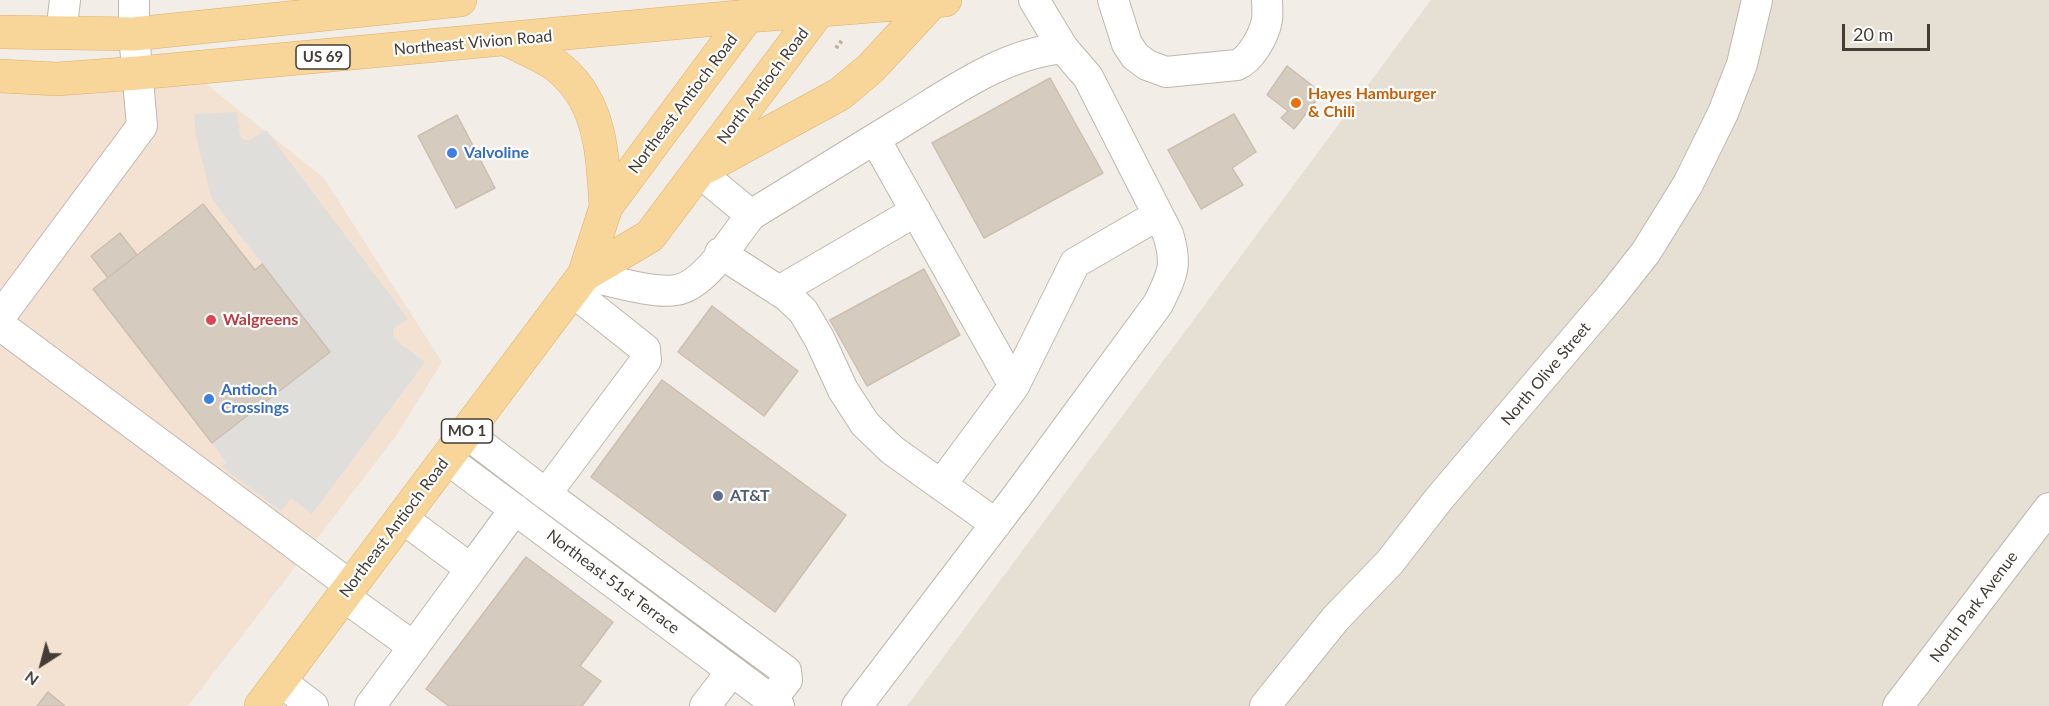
<!DOCTYPE html>
<html>
<head>
<meta charset="utf-8">
<style>
	body { margin:0 }
	#map { position:relative; width:2049px; height:706px; overflow:hidden; background:#f2ede6; font-family:Lato,sans-serif }
	canvas { display:block }
	.north { position:absolute; left:12px; top:634px; width:60px; height:60px; -webkit-text-stroke:4px #fff; paint-order:stroke; rotate:216deg; font-size:16px; font-weight:700; line-height:24px; text-align:center; color:#443d36 }
	.north::after { content:''; display:block; margin:auto; width:21px; height:27px; background:#443d36; clip-path:polygon(50% 0,100% 100%,50% 72%,0 100%) }
	.scale { position:absolute; left:1842px; top:24px; width:88px; height:27px; box-sizing:border-box; border:3px solid #443d36; border-top:0; padding-left:8px; font-size:18px; line-height:21px; white-space:nowrap; color:#443d36; -webkit-text-stroke:4px #fff; paint-order:stroke }
</style>
</head>
<body>
<div id="map">
<canvas width="2049" height="706"></canvas>
<div class="north">N</div>
<div class="scale">20 m</div>
</div>
<script>
const c = document.querySelector('canvas').getContext('2d');
c.lineJoin = 'round';
function paint(path, color) {
  c.fillStyle = color;
  c.fill(path, 'evenodd');
}
function strokePath(path, color, width, dash) {
  c.strokeStyle = color;
  c.lineWidth = width;
  c.lineCap = dash ? 'butt' : 'round';
  c.setLineDash(dash || []);
  c.stroke(path);
}
function label(font, color, halo, rows, align = 'center') {
  c.font = font + ' Lato,sans-serif';
  c.lineWidth = 4.5;
  c.setLineDash([]);
  c.textBaseline = 'middle';
  c.strokeStyle = halo;
  c.fillStyle = color;
  for (const [text, x, y, turn = 0] of rows) {
    c.save();
    c.translate(x, y);
    c.rotate((+turn || 0) * Math.PI / 180);
    c.textAlign = isNaN(turn) ? turn : align;
    if (halo) c.strokeText(text, 0, 0);
    c.fillText(text, 0, 0);
    c.restore();
  }
}
paint(new Path2D(`
	M1431 0H2049V706H907Z`), '#e5dfd4');
paint(new Path2D(`
	M206 84 323 177 442 362 396 436 188 706H0V93Z`), '#f3e2d2');
paint(new Path2D(`
	M237 112 240 135 243 139 249 141 266 130 408 319 393 329V335L397 341 425 362 312 514 291 498 281 511 221 466 227 463 212 443 330 351 212 199 196 136 194 114Z`), '#e0dedb');
const building = new Path2D(`
	M1287 66 1322 93 1294 129 1281 118 1288 111 1267 95Z
	M1050 78 1103 173 984 238 932 143Z
	M1234 114 1256 152 1232 168 1243 185 1201 209 1168 150Z
	M457 115 495 188 456 208 418 136Z
	M203 204 255 270 262 264 330 352 212 443 93 289Z
	M120 233 137 255 108 278 91 256Z
	M924 269 960 335 867 386 830 320Z
	M712 306 798 371 764 416 678 352Z
	M662 380 846 515 775 612 591 477Z
	M526 557 613 622 580 666 601 681 582 706H449L426 689Z
	M48 692 65 706H37Z`);
paint(building, '#d6cbbf');
strokePath(building, '#cdbfb0', 1.5);
const minor = new Path2D(`
	M1113 0 1127 44 1135 56 1147 65 1166 72 1237 65C1251 59 1264 36 1267 20 1268 14 1267 6 1267 0
	M61 33 65 0
	M875 139 1014 386 941 485
	M699 172 751 215C800 185 850 154 899 124 950 93 1002 54 1063 48
	M720 253 787 296 803 311 819 338 843 390 865 424 892 450 996 524
	M584 275C609 280 652 294 676 290 705 286 734 236 751 215
	M779 291 916 211
	M0 317 142 126 134 34V0
	M0 325 351 586
	M1014 386 1075 263 1158 215
	M466 433 546 494 646 360 645 349 572 291
	M447 459 779 706
	M546 494 786 671 787 680 771 700
	M471 569 515 509
	M343 596 414 647
	M280 681 313 706
	M370 706 471 569 402 518
	M705 706 732 671
	M857 706 1017 496 1158 304C1172 275 1178 266 1168 234L1088 77 1063 48 1034 0
	M1265 706 1336 618 1390 562 1438 500 1613 294 1646 252 1688 184 1723 113 1742 64 1757 0
	M1898 706 2049 508`);
const major = new Path2D(`
	M0 32 134 34 460 0
	M508 40C523 48 540 54 554 64 602 99 602 153 606 207
	M0 76 57 79 138 73 748 16 945 0
	M708 166 840 94 871 68 933 1
	M584 275 606 207 755 6
	M261 706 584 275 650 236 826 1`);
strokePath(minor, '#c0b7ac', 32);
strokePath(major, '#dcb16a', 34);
strokePath(new Path2D(`
	M836 48 843 39`), '#bdaf9b', 4, [3, 3]);
strokePath(minor, '#fff', 30);
strokePath(major, '#f8d599', 33);
for (const [x, y, r, color] of [
	[1296,103,6,"#e8710a"],
	[452,153,6,"#3f7fe0"],
	[211,320,6,"#e0444e"],
	[209,399,6,"#3f7fe0"],
	[718,496,6,"#5c6f8a"]
]) {
  const dot = new Path2D();
  dot.arc(x, y, r, 0, 2 * Math.PI);
  c.fillStyle = color;
  c.fill(dot);
  strokePath(dot, '#fff', 2);
}
for (const [x, y, w] of [
	[323,57,54],
	[467,431,51]
]) {
  const box = new Path2D();
  box.roundRect(x - w / 2, y - 12, w, 24, 4.5);
  c.fillStyle = '#fff';
  c.fill(box);
  strokePath(box, '#443d36', 1.5);
}
label('bold 15px', '#443d36', null, [
	["US 69",323,57],
	["MO 1",467,431]
]);
label('16px', '#443d36', '#fff', [
	["Northeast Vivion Road",473,43,-5],
	["North Antioch Road",763,86,-53],
	["Northeast Antioch Road",683,104,-53],
	["North Olive Street",1546,374,-50],
	["Northeast Antioch Road",394,528,-53],
	["Northeast 51st Terrace",613,582,37],
	["North Park Avenue",1974,607,-53]
]);
label('bold 16px', '#c56008', '#fff', [
	["Hayes Hamburger",1308,94],
	["& Chili",1308,112]
], 'left');
label('bold 16px', '#366cbe', '#fff', [
	["Valvoline",464,153],
	["Antioch",221,390],
	["Crossings",221,408]
], 'left');
label('bold 16px', '#be3a42', '#fff', [
	["Walgreens",223,320]
], 'left');
label('bold 16px', '#4e5e75', '#fff', [
	["AT&T",730,496]
], 'left');
</script>
</body>
</html>
